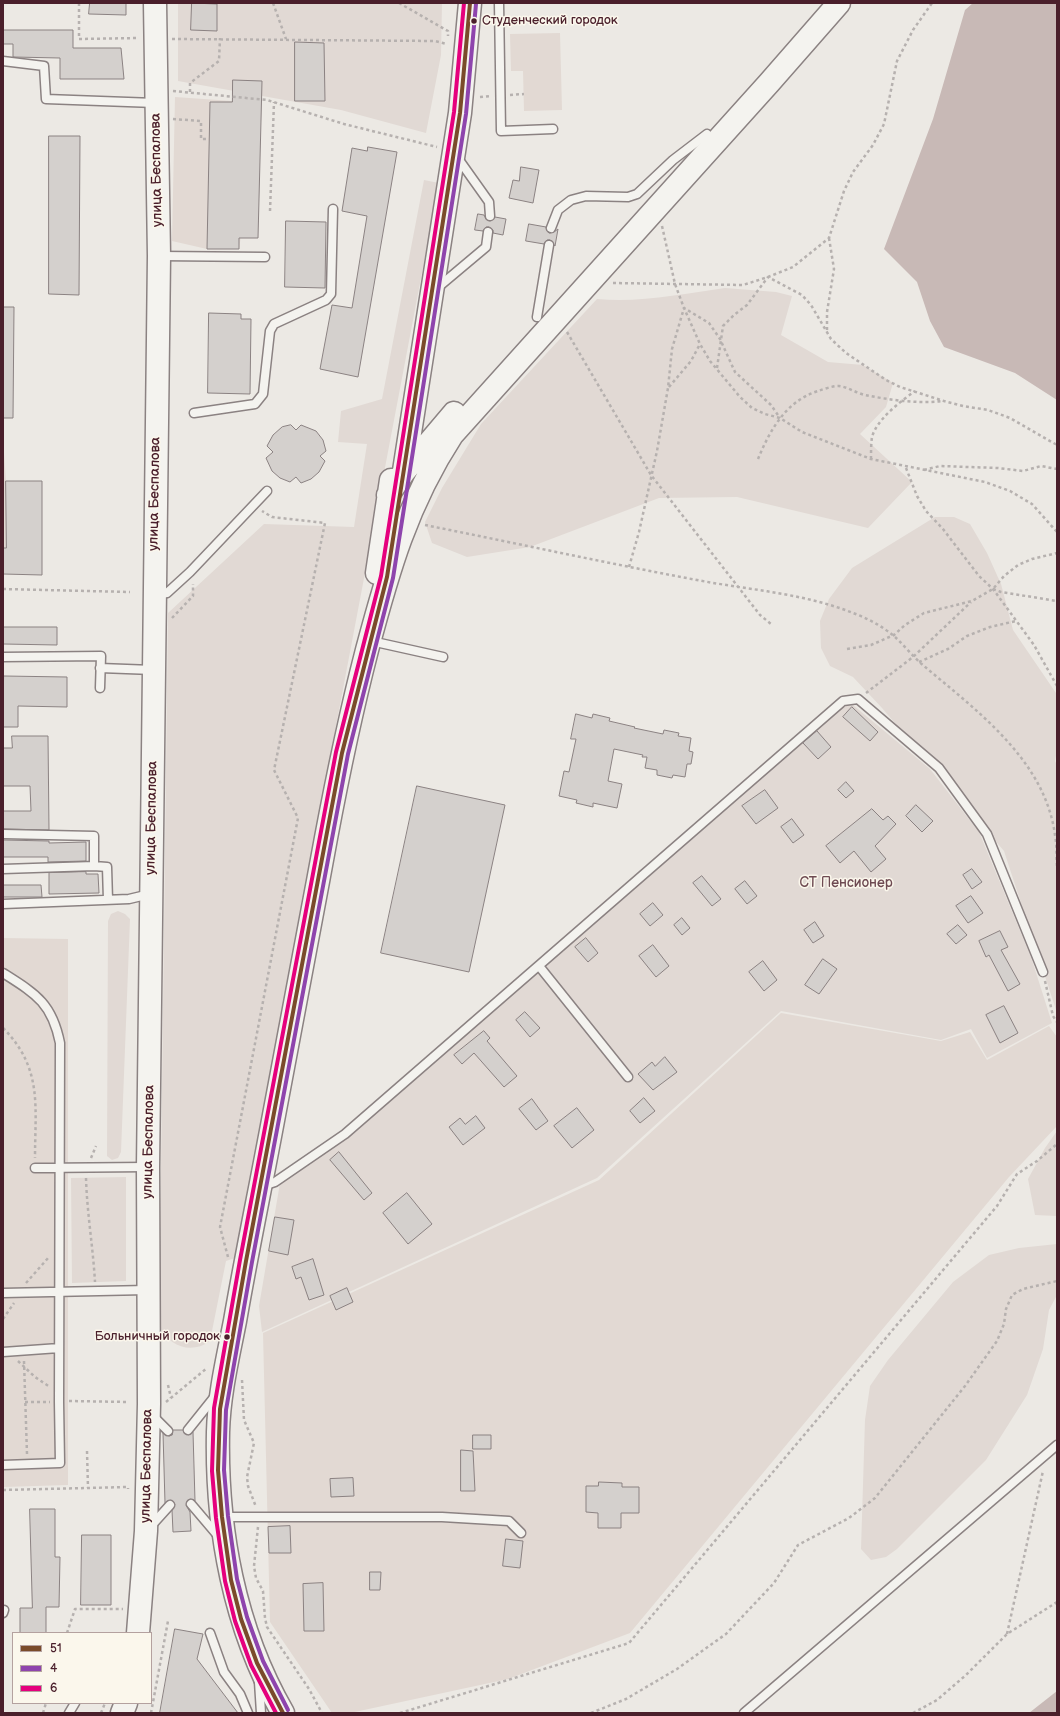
<!DOCTYPE html>
<html>
<head>
<meta charset="utf-8">
<style>
	body { margin:0 }
	#map { position:relative; width:1060px; height:1716px; overflow:hidden; background:#ece9e4; font-family:"Balsamiq Sans",sans-serif }
	canvas { display:block }
	.frame { position:absolute; inset:0; border:4px solid #4a1f2b; pointer-events:none }
	.legend { position:absolute; left:12px; top:1632px; width:140px; height:72px; box-sizing:border-box; background:#fbf7ec; border:1px solid #b4a19f; margin:0; padding:5px 7px; list-style:none; font-size:12px; color:#4a1f2b }
	.legend li { display:flex; align-items:center; gap:8px; height:20px }
	.legend b { width:20px; border:1px solid #b4a19f }
</style>
</head>
<body>
<div id="map">
<canvas width="1060" height="1716"></canvas>
<div class="frame"></div>
<ul class="legend">
<li><b style="height:5px;background:#7a4b2a"></b>51</li>
<li><b style="height:5px;background:#8e44ad"></b>4</li>
<li><b style="height:5px;background:#e5007d"></b>6</li>
</ul>
</div>
<script>
const c = document.querySelector('canvas').getContext('2d');
c.lineJoin = 'round';
function paint(path, color) {
  c.fillStyle = color;
  c.fill(path, 'evenodd');
}
function strokePath(path, color, width, dash) {
  c.strokeStyle = color;
  c.lineWidth = width;
  c.lineCap = dash ? 'butt' : 'round';
  c.setLineDash(dash || []);
  c.stroke(path);
}
function label(font, color, halo, rows, align = 'center') {
  c.font = font + ' "Balsamiq Sans",sans-serif';
  c.lineWidth = 3;
  c.setLineDash([]);
  c.textBaseline = 'middle';
  c.strokeStyle = halo;
  c.fillStyle = color;
  for (const [text, x, y, turn = 0] of rows) {
    c.save();
    c.translate(x, y);
    c.rotate((+turn || 0) * Math.PI / 180);
    c.textAlign = isNaN(turn) ? turn : align;
    if (halo) c.strokeText(text, 0, 0);
    c.fillText(text, 0, 0);
    c.restore();
  }
}
paint(new Path2D(`
	M560 33 562 110 524 111 523 71H511L510 34Z
	M175 97 261 103 239 249H207L172 241Z
	M3 438 6 481V548H3Z
	M3 938 68 939V1485L3 1487Z
	M781 1013 941 1041 970 1032 987 1060 1049 1026 1057 1037V1126L1009 1177 630 1633 508 1679 350 1713H332L270 1622 263 1333 599 1180Z`), '#e2d9d3');
paint(new Path2D(`
	M178 3H442L441 55 426 133 341 110 178 81Z
	M424 180 439 183 235 1258 226 1261 210 1341C191 1355 169 1346 159 1326L168 613 264 524 354 527 367 444 338 442 341 411 382 399Z
	M725 288 776 292 792 296 781 335 828 362 863 365 893 383 886 407 860 434 912 482 868 528 737 497 659 498 530 547 467 557 432 543 425 522 442 488 481 424 597 299C640 303 682 294 725 288Z
	M935 517H954L970 524 987 553 1001 584 1013 630 1056 693 1057 750 1055 761 1057 765V1013L1004 851 882 708 853 677 830 666 821 648 820 621 829 599 852 568Z
	M853 705 930 769 979 832 1031 957 1052 1023 987 1058 971 1029 941 1040 781 1011 597 1178 262 1332 259 1306 280 1183 345 1136 841 706Z
	M118 911 125 914 130 919 121 1152 118 1158 112 1160 107 1156 108 921 111 914Z
	M1057 1131V1216L1035 1215 1028 1179 1045 1148Z
	M126 1177V1281L72 1283 71 1178Z
	M1057 1244V1295L1049 1310 1043 1349 1027 1395 986 1460 897 1549 886 1557 871 1560 861 1549 865 1420 870 1386 888 1360 953 1282 989 1255 1019 1248Z`), '#e1d9d4');
paint(new Path2D(`
	M973 3H1057V400L1015 373 944 347 930 321 917 282 884 249 933 119 965 10Z
	M1057 1691V1713H1029Z`), '#c8b9b6');
const building = new Path2D(`
	M90 3H126V15L89 14Z
	M192 3 217 4V31L191 30Z
	M3 30H73V48H121L124 79H60V58L13 57V44H3Z
	M295 42 324 43 325 101H295Z
	M233 80 262 81 258 238H239V249H207L210 102H232Z
	M49 136H80L79 295 49 294Z
	M368 147 397 152 358 377 320 369 332 305 352 308 367 216 342 211 352 148 367 151Z
	M521 167 539 170 533 203 509 198 513 180 519 181Z
	M478 214 484 215 486 219 490 221 495 217 506 219 503 235 493 233V230L489 227H486L483 231 475 230Z
	M286 221 326 222 325 288 285 287Z
	M529 224 546 227 547 231 549 233 554 232 558 229 555 246 550 240H547L544 244 526 241Z
	M3 307H14L13 418H3Z
	M209 313 241 314V319H251L250 394 208 393Z
	M291 425 296 430 301 425 316 431 323 440 326 451 320 456 325 461 319 472 311 479 301 483 296 477 290 482 280 478 272 471 266 458 273 452 267 446 273 435 282 427Z
	M6 481H42V575L3 574V548H6Z
	M3 627H57V645L3 644Z
	M4 676 67 677V707L18 706V727H3Z
	M852 707 878 732 870 741 843 717Z
	M576 714 592 718 593 714 610 718 609 721 635 727 634 728 663 734 664 730 679 733 678 736 691 738 689 751 693 752 691 764H687L685 777 673 775 672 778 657 775V770L645 768 647 757H642L643 755 614 749 608 781 622 784 617 808 593 803V807L576 803 577 800 559 796 564 771 569 772 576 739H571Z
	M817 731 831 747 818 759 803 743Z
	M12 736H48L49 830 3 829V811H31L30 786H3V748H12Z
	M846 782 854 791 846 798 838 790Z
	M417 786 505 805 469 972 381 953Z
	M765 790 778 808 756 824 742 806Z
	M916 805 933 821 922 832 906 816Z
	M872 809 883 820 888 816 896 824 875 846 886 859 871 872 854 851 840 863 826 846Z
	M792 819 804 835 793 843 781 827Z
	M3 840 49 841V843L86 842V861L48 862V857H3Z
	M972 869 982 882 972 889 963 875Z
	M86 872V874H98L99 893 49 894V873Z
	M702 876 721 899 712 906 693 883Z
	M745 881 757 896 747 904 735 889Z
	M3 885H41L42 897H3Z
	M971 896 983 913 968 923 956 906Z
	M653 903 663 915 650 926 640 914Z
	M682 918 690 928 682 935 674 925Z
	M815 922 824 936 813 943 804 930Z
	M958 925 967 935 956 944 947 934Z
	M1000 931 1008 947 1001 950 1020 984 1008 991 989 955 986 957 979 941Z
	M586 938 598 953 588 962 575 947Z
	M653 945 669 966 656 977 639 956Z
	M823 959 837 969 819 994 805 985Z
	M763 961 777 980 764 991 749 972Z
	M1004 1006 1018 1033 1000 1043 986 1015Z
	M525 1012 540 1028 530 1037 516 1020Z
	M484 1031 490 1038 487 1041 517 1076 504 1087 474 1053 462 1064 454 1055Z
	M665 1057 677 1072 653 1090 638 1074 652 1062 655 1066Z
	M644 1098 655 1111 640 1123 630 1111Z
	M532 1099 548 1121 536 1130 519 1109Z
	M577 1108 594 1130 572 1148 554 1126Z
	M476 1116 485 1128 463 1145 449 1127 460 1118 465 1124Z
	M339 1152 372 1193 364 1200 330 1160Z
	M407 1193 432 1224 408 1244 383 1213Z
	M275 1217 294 1220 288 1255 269 1251Z
	M313 1259 324 1295 309 1300 301 1277 296 1279 292 1267Z
	M347 1288 353 1302 336 1310 330 1296Z
	M173 1430H183L188 1435 193 1432 195 1501 190 1499 186 1505 190 1512 191 1531 173 1532 172 1510 175 1504 171 1500 165 1503 163 1433 169 1436 172 1435Z
	M473 1435H491V1449H473Z
	M461 1450 473 1451 475 1491H461Z
	M353 1478 354 1496 331 1497 330 1479Z
	M599 1482 622 1483V1487H639V1513H621V1528H598V1513L586 1512V1486H598Z
	M30 1509H55V1557H60L59 1607H46V1633H20V1608H32Z
	M290 1526 291 1553H269L268 1527Z
	M82 1535H111V1605H81Z
	M506 1539 523 1541 520 1568 503 1566Z
	M370 1572H381L380 1590H370Z
	M323 1583 324 1631H304L303 1584Z
	M175 1629 203 1634 197 1659 238 1713H160Z`);
paint(building, '#d4d0cd');
strokePath(building, '#8b8282', 1);
const lane = new Path2D(`
	M499 3 501 131 553 129
	M3 61 44 66 46 99 155 103
	M457 157 489 202 490 216
	M551 228 558 210 571 200 586 196 628 197 637 194 673 160 707 134
	M160 256 265 257
	M436 289 486 247 488 232
	M537 317 549 245
	M194 413 255 404 263 394 270 331 274 324 326 300 331 294 333 209
	M155 595 167 593 190 572 267 491
	M371 641 443 657
	M3 657 101 656 100 688
	M100 668 153 670
	M3 834 94 836V866L107 867 108 900
	M3 869 94 866
	M3 904 129 899 150 894
	M539 966 628 1077
	M3 973C36 994 52 1003 60 1043L59 1402 60 1463 3 1465
	M35 1168 147 1167
	M263 1186 275 1182 345 1134 843 701 858 699 939 768 987 834 1043 972
	M3 1293 147 1290
	M3 1352 59 1348
	M153 1416 168 1431
	M188 1430 216 1395
	M191 1504 219 1537
	M223 1517H442L509 1521 521 1533
	M151 1526 170 1505
	M3 1613 4 1610
	M210 1633 224 1672 240 1694 248 1713
	M259 1682 261 1713
	M69 1713 75 1703
	M744 1713 1057 1445`);
const secondary = new Path2D(`
	M138 1633 146 1531 149 1404 148 1167 159 256 155 3
	M122 1713 126 1703`);
const primary = new Path2D(`
	M404 471 460 113 470 3
	M388 495 404 472 454 413
	M377 573 391 480
	M283 1713C234 1628 216 1529 218 1432 219 1394 228 1357 235 1321 246 1257 259 1195 271 1131 289 1034 308 936 326 838 338 774 351 712 367 650 388 571 407 504 452 435L769 83 839 3`);
strokePath(lane, '#8b8282', 11);
strokePath(secondary, '#8b8282', 25);
strokePath(primary, '#8b8282', 25);
strokePath(new Path2D(`
	M79 3V39L139 38
	M273 3 286 39
	M399 3 448 31V36
	M172 39 435 41 447 44
	M173 91 267 100 344 124 437 147
	M190 92V83L219 61 220 38
	M510 95 524 94
	M480 97 491 96
	M173 119 201 121V139H209
	M270 211 274 102
	M662 226 675 284 684 308 700 344 710 361 740 397 752 408 765 414 780 418 802 432 871 459 985 482 1010 491 1032 504 1057 532
	M613 283 743 285 768 277 793 267 829 238 844 191 853 172 873 145 884 124 897 61 913 30 932 3
	M827 330V312L834 269 829 238
	M567 332 651 475 760 615 771 624
	M717 368 723 326 734 315 747 305 768 277 802 295 811 305 831 339 846 353 886 380 900 387 944 401 963 406 988 410 1010 418 1057 445
	M669 387 691 361 700 344
	M758 459C770 430 786 401 818 391 824 389 832 386 839 386 848 387 856 393 865 395 890 400 918 404 944 401
	M871 459C871 452 871 444 872 437 877 419 900 402 915 391
	M906 468 917 496 926 511 943 529 979 576 993 589 1034 645 1057 686
	M924 470 940 466 998 468 1023 471 1041 466 1057 469
	M425 525C515 543 606 563 697 580 749 590 803 593 853 613 867 618 882 626 894 636 904 645 913 657 924 666 977 711 1045 760 1055 835 1057 845 1056 856 1057 866
	M629 567 639 532 657 451 668 388 672 349 684 308 709 323 720 339 735 372 771 405 780 418
	M3 589 130 592
	M993 589 1001 592 1057 601
	M172 618 193 596V584
	M847 649 871 645 894 635 905 625 924 613 972 601 993 589 1004 576 1018 565 1032 559 1057 553
	M919 662 948 649 967 636 990 627 1016 621
	M866 693 913 657 971 602
	M1045 981 1053 1016 1057 1022
	M3 1028C43 1068 35 1107 35 1158
	M91 1158 96 1146
	M86 1178C87 1213 93 1247 95 1282
	M228 1257 220 1227 298 818 274 770 325 523 272 517 262 511
	M26 1283 49 1257
	M3 1319 14 1303
	M18 1361 35 1377 50 1387
	M24 1361 27 1454
	M242 1380 244 1420 254 1443 247 1477 248 1486 256 1507
	M168 1385 171 1398
	M69 1401 129 1402
	M25 1402H50
	M166 1402 207 1368
	M87 1451 88 1488
	M3 1490 128 1487V1489
	M258 1527 254 1566 256 1578 263 1591 265 1618 267 1627 309 1689 322 1713
	M67 1633 75 1609H123
	M1007 1634 1043 1471
	M43 1713 46 1703
	M101 1713 105 1703
	M151 1713 168 1621
	M400 1713 629 1643 997 1206 1017 1174 1037 1161 1057 1144
	M591 1713 626 1699 677 1669 726 1634 774 1583 798 1545 849 1518 875 1498 965 1386 997 1341 1004 1324 1006 1309 1012 1295 1023 1289 1057 1281
	M913 1713 937 1700 966 1675 1007 1634 1057 1602`), '#b6b1af', 2.5, [3, 3]);
strokePath(lane, '#f4f3ef', 8);
strokePath(secondary, '#f4f3ef', 22);
strokePath(primary, '#f4f3ef', 22);
strokePath(new Path2D(`
	M283 1713 257 1663 241 1619 231 1580 222 1517 218 1470 220 1409 246 1261 342 753 387 577 460 113 470 3`), '#7a4b2a', 4);
strokePath(new Path2D(`
	M288 1710 263 1661 247 1617 237 1579 228 1516 224 1470 226 1410 252 1262 348 754 393 578 466 114 476 4`), '#8e44ad', 4);
strokePath(new Path2D(`
	M276 1713 251 1665 235 1621 225 1581 216 1518 212 1471 214 1408 240 1260 336 752 381 576 454 112 464 3`), '#e5007d', 4);
for (const [x, y, r, color] of [
	[474,21,3.5,"#4a1f2b"],
	[227,1337,3.5,"#4a1f2b"]
]) {
  const dot = new Path2D();
  dot.arc(x, y, r, 0, 2 * Math.PI);
  c.fillStyle = color;
  c.fill(dot);
  strokePath(dot, '#fbf7ec', 1.5);
}
label('13px', '#4a1f2b', '#fbf7ec', [
	["Студенческий городок",482,21],
	["Больничный городок",220,1337,"right"]
], 'left');
label('14px', '#4a1f2b', '#fbf7ec', [
	["улица Беспалова",157,170,-91],
	["улица Беспалова",155,494,-89],
	["улица Беспалова",152,818,-89],
	["улица Беспалова",149,1142,-89],
	["улица Беспалова",147,1466,-89]
]);
label('14px', '#6e4a52', '#fbf7ec', [
	["СТ Пенсионер",846,883]
]);
</script>
</body>
</html>
